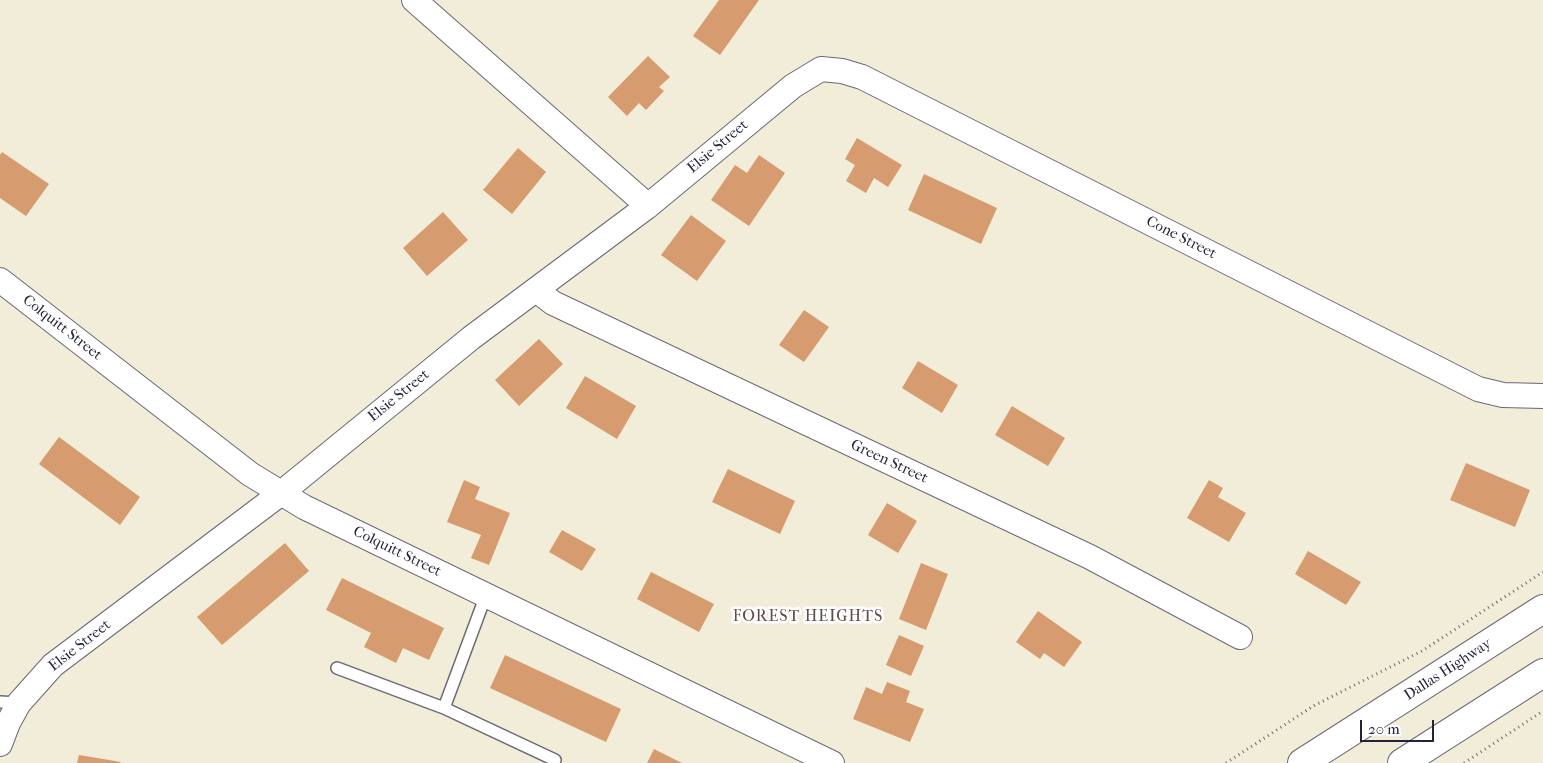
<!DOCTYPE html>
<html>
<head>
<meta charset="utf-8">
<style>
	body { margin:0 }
	#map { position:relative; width:1543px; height:763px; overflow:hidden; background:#f2edd9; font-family:"IM FELL French Canon",serif }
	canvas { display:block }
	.scale { position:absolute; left:1360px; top:720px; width:74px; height:22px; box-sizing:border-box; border:2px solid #22223b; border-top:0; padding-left:6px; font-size:15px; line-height:18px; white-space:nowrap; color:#22223b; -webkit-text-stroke:4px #fff; paint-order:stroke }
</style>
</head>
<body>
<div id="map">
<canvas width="1543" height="763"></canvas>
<div class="scale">20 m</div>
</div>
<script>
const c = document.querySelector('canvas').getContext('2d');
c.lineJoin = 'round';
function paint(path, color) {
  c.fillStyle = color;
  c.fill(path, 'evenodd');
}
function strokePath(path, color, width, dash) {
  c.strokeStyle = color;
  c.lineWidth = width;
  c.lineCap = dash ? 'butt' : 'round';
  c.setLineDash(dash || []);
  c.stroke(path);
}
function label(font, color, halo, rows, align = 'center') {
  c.font = font + ' "IM FELL French Canon",serif';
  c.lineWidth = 5;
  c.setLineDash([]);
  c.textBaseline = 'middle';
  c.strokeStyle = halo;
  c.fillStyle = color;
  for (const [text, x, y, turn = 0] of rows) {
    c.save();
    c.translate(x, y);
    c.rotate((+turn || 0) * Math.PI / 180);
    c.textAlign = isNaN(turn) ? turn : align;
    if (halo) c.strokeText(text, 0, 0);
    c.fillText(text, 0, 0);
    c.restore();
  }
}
paint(new Path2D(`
	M719 0H759L720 55 693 36Z
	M648 56 670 77 659 87 664 91 646 110 639 103 627 116 608 97Z
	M857 138 902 165 888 187 874 178 866 193 846 181 855 165 845 159Z
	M518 148 546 172 512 214 483 190Z
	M2 152 49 184 26 216 0 198V155Z
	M759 155 785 173 749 226 711 200 735 165 747 173Z
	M924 174 997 208 981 244 908 210Z
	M443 212 468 240 427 276 403 248Z
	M691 215 726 241 697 281 661 255Z
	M804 310 829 327 804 362 779 345Z
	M539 339 563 364 519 406 495 380Z
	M918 361 958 385 942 413 902 388Z
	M585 376 636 406 617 439 566 408Z
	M1012 406 1065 438 1048 466 995 435Z
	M59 437 140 497 120 525 39 464Z
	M1466 463 1530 490 1515 527 1450 500Z
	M728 469 795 501 780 534 712 502Z
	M464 480 480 487 475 499 510 513 489 565 471 558 481 535 447 522Z
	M1209 480 1223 488 1218 497 1246 513 1229 542 1187 518Z
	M887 503 917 521 898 553 868 535Z
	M562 530 596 549 582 571 549 552Z
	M285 543 309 571 222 645 197 617Z
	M1308 551 1361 582 1346 605 1295 574Z
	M921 563 948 574 926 630 899 619Z
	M651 572 714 604 699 632 637 599Z
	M342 578 444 628 429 660 403 648 396 663 364 647 371 633 326 610Z
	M1038 611 1082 642 1064 667 1044 653 1040 659 1016 642Z
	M899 635 924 646 911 676 886 665Z
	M505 655 621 709 606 742 490 688Z
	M887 682 910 691 906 702 924 709 910 742 853 719 866 687 882 694Z
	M654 749 682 763H647Z
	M79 755 121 762 120 763H77Z`), '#d69b6f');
const lane = new Path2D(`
	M486 595 444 708 555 760
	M337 668 444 708
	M0 702 19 703`);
const street = new Path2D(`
	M414 0 648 206
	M0 280 250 474 304 507 832 763
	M536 290 553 303 1090 557 1240 637
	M0 744 8 723 19 703 53 665 280 494 471 338 648 206 793 86 821 69 842 71 862 77 1478 389 1503 395 1543 396`);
const primary = new Path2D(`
	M1302 763 1543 609
	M1402 763 1543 673`);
strokePath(lane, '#6b6972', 14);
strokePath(street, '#6b6972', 26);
strokePath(primary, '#6b6972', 30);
strokePath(new Path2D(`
	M1226 763 1315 705 1422 651 1543 572
	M1464 763 1543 711`), '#6b6972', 3, [1, 4]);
strokePath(lane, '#fff', 11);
strokePath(street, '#fff', 24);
strokePath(primary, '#fff', 28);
label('15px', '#22223b', '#fff', [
	["Elsie Street",718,147,-40],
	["Cone Street",1181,238,27],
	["Colquitt Street",62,328,38],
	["Elsie Street",399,396,-39],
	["Green Street",889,462,25],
	["Colquitt Street",397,552,26],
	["Elsie Street",80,646,-38],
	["Dallas Highway",1448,670,-33]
]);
c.letterSpacing = '1px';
label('16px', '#614c4d', '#fff', [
	["FOREST HEIGHTS",808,617]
]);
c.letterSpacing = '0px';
</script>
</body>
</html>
